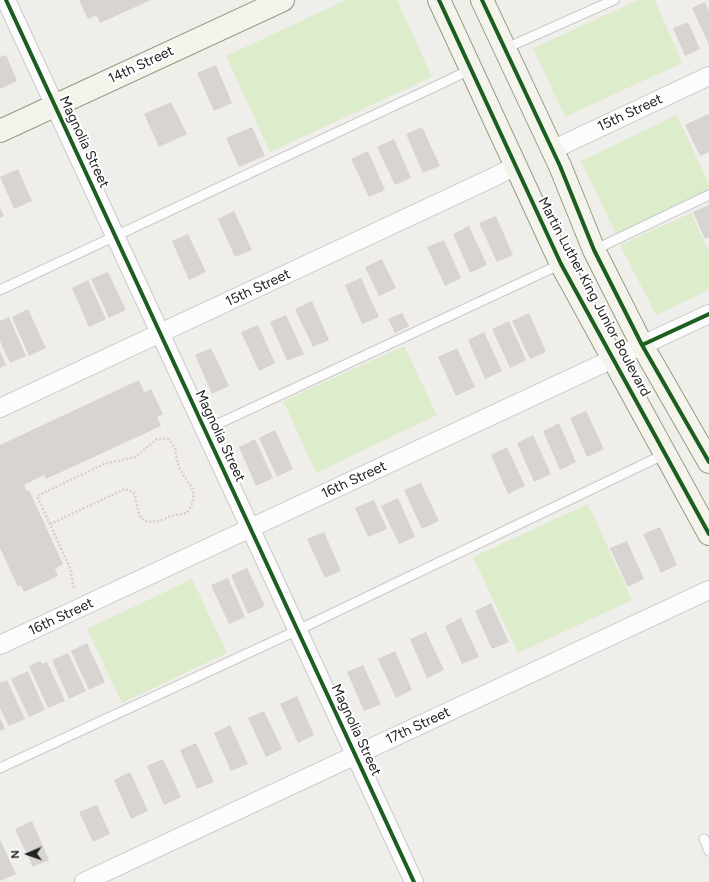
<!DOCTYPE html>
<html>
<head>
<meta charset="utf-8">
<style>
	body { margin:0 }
	#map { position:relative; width:709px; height:882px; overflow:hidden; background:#f0eeeb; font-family:Figtree,sans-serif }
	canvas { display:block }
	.north { position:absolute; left:8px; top:834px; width:40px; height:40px; -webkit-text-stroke:3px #fff; paint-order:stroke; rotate:268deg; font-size:11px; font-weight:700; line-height:16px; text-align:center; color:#222 }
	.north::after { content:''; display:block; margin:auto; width:14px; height:18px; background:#222; clip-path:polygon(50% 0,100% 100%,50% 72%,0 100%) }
</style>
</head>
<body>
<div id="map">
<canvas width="709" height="882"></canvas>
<div class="north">N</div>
</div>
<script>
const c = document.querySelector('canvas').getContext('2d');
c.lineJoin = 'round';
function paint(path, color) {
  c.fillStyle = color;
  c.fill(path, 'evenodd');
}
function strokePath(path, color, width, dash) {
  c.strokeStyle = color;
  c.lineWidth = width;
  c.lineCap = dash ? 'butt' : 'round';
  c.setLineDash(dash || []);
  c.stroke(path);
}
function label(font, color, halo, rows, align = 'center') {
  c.font = font + ' Figtree,sans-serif';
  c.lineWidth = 4;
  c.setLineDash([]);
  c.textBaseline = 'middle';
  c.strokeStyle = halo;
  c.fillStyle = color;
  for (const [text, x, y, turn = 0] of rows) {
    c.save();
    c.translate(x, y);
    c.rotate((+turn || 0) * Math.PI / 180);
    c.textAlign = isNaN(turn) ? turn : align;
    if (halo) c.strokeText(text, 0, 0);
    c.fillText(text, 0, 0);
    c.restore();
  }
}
paint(new Path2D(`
	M346 0H397L432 77 270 152 226 56Z
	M638 0H655L682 63 565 117 533 48Z
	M677 115 709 185V189L616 234 581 161Z
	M691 213 709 251V290L656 315 620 245Z
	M404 346 437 415 316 473 283 401Z
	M588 504 632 600 518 653 473 557Z
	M192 579 227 653 122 703 87 629Z`), '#ddeccb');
paint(new Path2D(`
	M79 0H151L100 23 96 15 88 19Z
	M705 2 709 11V45L692 8Z
	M688 22 700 49 685 56 673 28Z
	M6 55 17 81 0 89V57Z
	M216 65 232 103 214 111 197 73Z
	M171 102 187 134 159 147 144 114Z
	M708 114 709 116V152L700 156 685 125Z
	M252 127 265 156 239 167 226 138Z
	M422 127 440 166 423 173 406 134Z
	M394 139 411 178 395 185 377 147Z
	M368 151 385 190 369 197 351 159Z
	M18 169 32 201 14 209 0 177Z
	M709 205V237L705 239 693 212Z
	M0 207 4 216 0 218Z
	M234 211 252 250 235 257 218 219Z
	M496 216 513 255 497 262 479 223Z
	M469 226 487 265 470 273 453 234Z
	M188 234 206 272 189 280 172 241Z
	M444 240 461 278 445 286 427 247Z
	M382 259 396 288 379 296 365 267Z
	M108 272 126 310 109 318 91 279Z
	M361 278 379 317 362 324 345 285Z
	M88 280 106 319 89 327 72 288Z
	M312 301 329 340 313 347 295 309Z
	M28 309 46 348 29 356 12 317Z
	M402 313 409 326 395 333 388 319Z
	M529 313 546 352 530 359 512 321Z
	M286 315 304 354 287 361 270 322Z
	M9 317 26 356 10 363 0 341V321Z
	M509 321 526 360 510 368 492 329Z
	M258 325 275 363 259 371 241 332Z
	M484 332 502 371 485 379 468 340Z
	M211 348 229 386 212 394 195 355Z
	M457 348 475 387 456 396 438 357Z
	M0 351 6 365 0 368Z
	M139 380 144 392 151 389 163 414 157 417 161 426 46 479 44 475 24 485 27 491 29 490 63 564 55 569 58 576 24 592 21 585 18 587 0 548V445Z
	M586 411 604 449 587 457 570 418Z
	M559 423 576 462 560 470 543 431Z
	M275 430 293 469 277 477 259 438Z
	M533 435 551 474 534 482 517 443Z
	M255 439 273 478 256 486 239 447Z
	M507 447 525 486 508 494 491 455Z
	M421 483 439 521 422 529 404 490Z
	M398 498 415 537 399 544 381 506Z
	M374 500 387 529 368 537 355 508Z
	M660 527 677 565 661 573 643 534Z
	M324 532 341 571 325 578 307 539Z
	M627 541 644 579 628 587 610 548Z
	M247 568 265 606 248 614 231 575Z
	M228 578 245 617 229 624 211 585Z
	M491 603 509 642 492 649 475 611Z
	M461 618 479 657 462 664 445 626Z
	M426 632 444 670 427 678 410 639Z
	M87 643 105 682 89 690 71 651Z
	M395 651 412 690 396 698 378 659Z
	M68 653 86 691 69 699 52 660Z
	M40 661 42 664 47 662 65 701 48 708 29 666Z
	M363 665 381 704 364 711 347 672Z
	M28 671 45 710 29 717 11 679Z
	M0 680 1 683 7 680 25 719 9 726 0 708Z
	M297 696 314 735 298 743 280 704Z
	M264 711 282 749 266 757 248 718Z
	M0 718 5 729 0 731Z
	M230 725 248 764 231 771 214 733Z
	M196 743 214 782 197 789 180 750Z
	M163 759 181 797 164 805 147 766Z
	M130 772 148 811 131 819 114 780Z
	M97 805 110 834 93 842 79 812Z
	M32 821 49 860 33 867 15 829Z
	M0 839 16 874 0 881Z`), '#d7d4d2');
const lane = new Path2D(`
	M504 49 614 0
	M594 250 709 195
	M0 290 449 80 471 69
	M205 430 561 264
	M0 768 298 630 665 454
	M704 839 709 851`);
const street = new Path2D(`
	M6 0 414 882
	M552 150 709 76
	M0 408 494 177 515 166
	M0 645 709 314
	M84 882 709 590`);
const secondary = new Path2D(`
	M439 0 561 264 709 534
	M482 0 560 166 594 250 642 345 709 462
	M0 131 283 0`);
strokePath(lane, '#c9c8c7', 11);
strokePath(street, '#c9c8c7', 20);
strokePath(secondary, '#999a82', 24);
strokePath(new Path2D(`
	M50 524 125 489 134 493 139 514 141 518 148 522 160 521 170 516 187 513C202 489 188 487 179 467 175 457 178 447 168 439H157L135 457 104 464 37 496 70 568 74 588`), '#dccecd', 2.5, [2, 2]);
strokePath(lane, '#fdfcfc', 9);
strokePath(street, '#fdfcfc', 18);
strokePath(secondary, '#f4f4ed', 22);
strokePath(new Path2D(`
	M6 0 414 882
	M439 0 561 264 709 534
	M482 0 560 166 594 250 642 345 709 462
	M642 345 709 314`), '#1b5e20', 4);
label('14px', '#222', '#fff', [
	["14th Street",141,65,-25],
	["15th Street",630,113,-25],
	["Magnolia Street",84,142,65],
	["15th Street",258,288,-25],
	["Martin Luther King Junior Boulevard",594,297,62],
	["Magnolia Street",220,436,65],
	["16th Street",354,480,-25],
	["16th Street",61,617,-25],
	["17th Street",418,726,-25],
	["Magnolia Street",356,730,65]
]);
</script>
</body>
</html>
